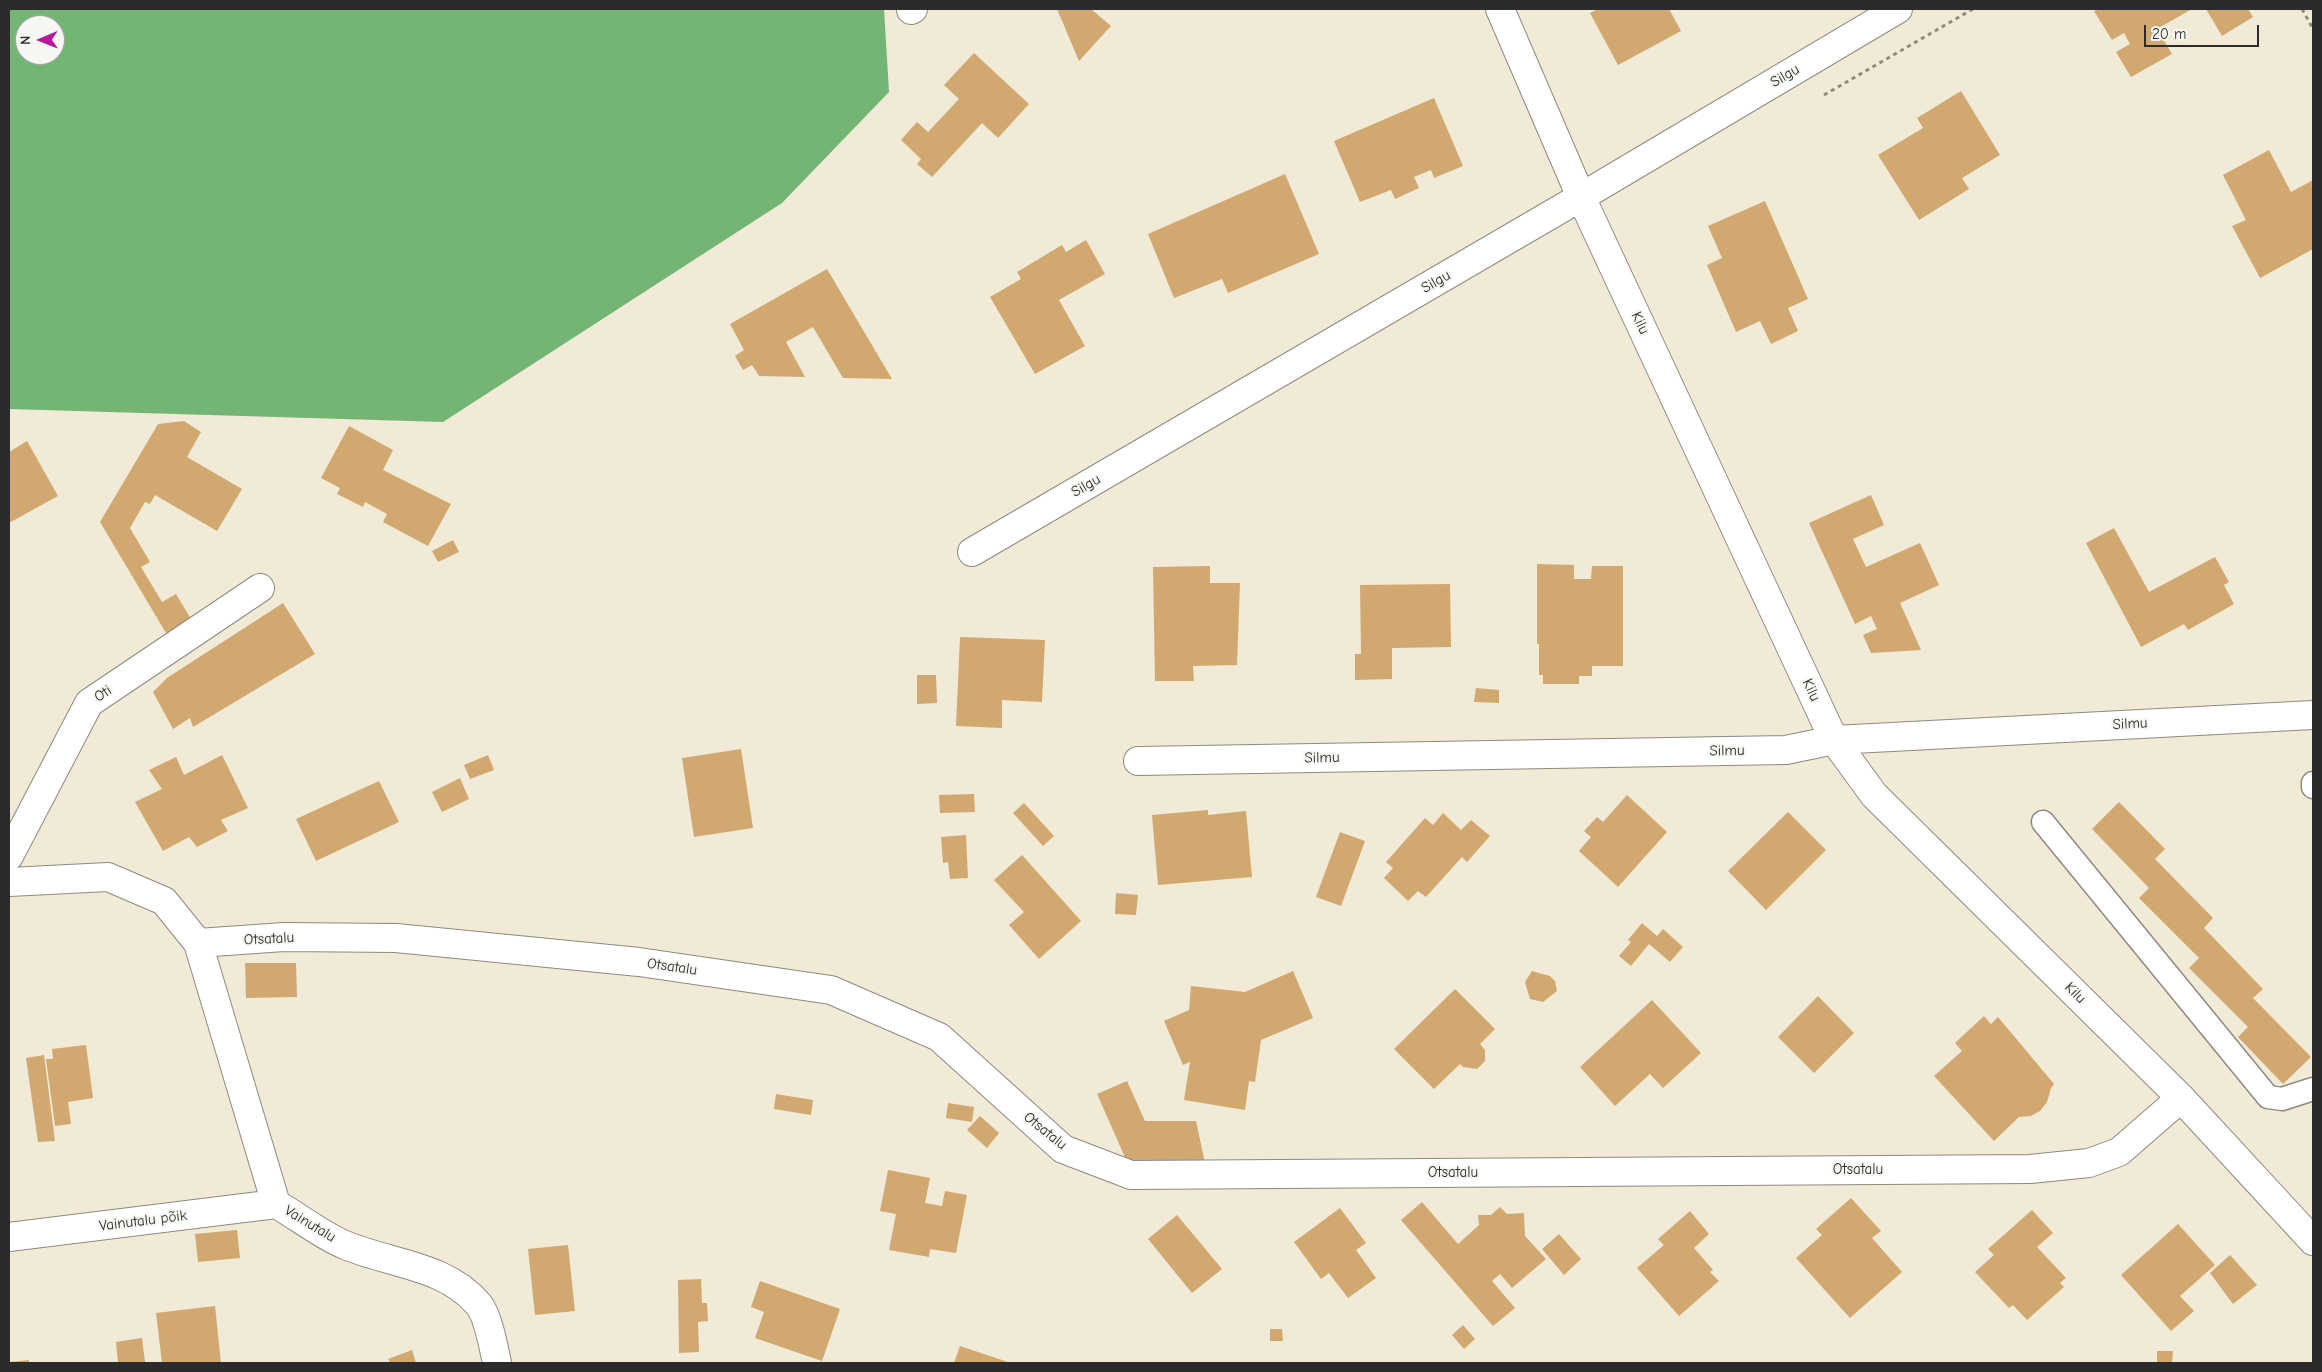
<!DOCTYPE html>
<html>
<head>
<meta charset="utf-8">
<style>
	body { margin:0 }
	#map { position:relative; width:2322px; height:1372px; overflow:hidden; background:#f0ead6; font-family:"Comic Neue",sans-serif }
	canvas { display:block }
	.frame { position:absolute; inset:0; border:10px solid #2b2b2b; pointer-events:none }
	.north { position:absolute; left:15px; top:15px; width:50px; height:50px; box-sizing:border-box; background:#f6f6f2; border:1px solid #a5a5a2; border-radius:50%; rotate:269deg; font-size:14px; font-weight:700; line-height:20px; text-align:center; color:#2b2b2b }
	.north::after { content:''; display:block; margin:auto; width:18px; height:22px; background:#b5179e; clip-path:polygon(50% 0,100% 100%,50% 72%,0 100%) }
	.scale { position:absolute; left:2144px; top:25px; width:115px; height:22px; box-sizing:border-box; border:2px solid #2b2b2b; border-top:0; padding-left:6px; font-size:15px; line-height:18px; white-space:nowrap; color:#2b2b2b; -webkit-text-stroke:4px #f6f6f2; paint-order:stroke }
</style>
</head>
<body>
<div id="map">
<canvas width="2322" height="1372"></canvas>
<div class="frame"></div>
<div class="north">N</div>
<div class="scale">20 m</div>
</div>
<script>
const c = document.querySelector('canvas').getContext('2d');
c.lineJoin = 'round';
function paint(path, color) {
  c.fillStyle = color;
  c.fill(path, 'evenodd');
}
function strokePath(path, color, width, dash) {
  c.strokeStyle = color;
  c.lineWidth = width;
  c.lineCap = dash ? 'butt' : 'round';
  c.setLineDash(dash || []);
  c.stroke(path);
}
function label(font, color, halo, rows, align = 'center') {
  c.font = font + ' "Comic Neue",sans-serif';
  c.lineWidth = 4;
  c.setLineDash([]);
  c.textBaseline = 'middle';
  c.strokeStyle = halo;
  c.fillStyle = color;
  for (const [text, x, y, turn = 0] of rows) {
    c.save();
    c.translate(x, y);
    c.rotate((+turn || 0) * Math.PI / 180);
    c.textAlign = isNaN(turn) ? turn : align;
    if (halo) c.strokeText(text, 0, 0);
    c.fillText(text, 0, 0);
    c.restore();
  }
}
paint(new Path2D(`
	M9 9H884L889 92 782 203 443 422 9 409ZM25 25H55V55H25Z`), '#74b475');
paint(new Path2D(`
	M1057 9H1091L1111 26 1079 61Z
	M1598 9H1669L1681 31 1618 65 1590 13Z
	M2098 9H2192L2157 29 2172 54 2131 77 2116 52 2130 44 2124 33 2112 40 2094 11Z
	M2206 9H2248L2253 17 2222 36Z
	M974 53 1029 104 998 138 982 123 932 177 917 164 921 159 901 140 917 122 928 132 959 99 944 85Z
	M1961 91 2000 155 1962 178 1969 189 1919 220 1878 155 1923 128 1917 118Z
	M1434 98 1463 166 1434 178 1431 170 1414 177 1419 188 1395 199 1391 190 1360 202 1334 141Z
	M2269 150 2291 192 2313 180V249L2260 278 2232 226 2246 220 2223 175Z
	M1285 174 1319 254 1228 293 1222 279 1174 298 1148 234Z
	M1765 201 1808 299 1788 308 1798 331 1771 344 1760 321 1736 332 1707 265 1722 258 1708 226Z
	M1086 240 1105 274 1059 300 1085 346 1035 374 990 297 1021 279 1017 272 1062 245 1066 252Z
	M827 269 892 379 843 378 813 327 786 342 805 377 759 376 752 365 743 370 735 356 744 350 730 324Z
	M184 421 201 432 187 457 242 489 217 531 155 495 150 504 145 502 130 528 150 562 141 567 162 602 176 594 191 619 166 633 100 522 158 424Z
	M349 426 393 450 383 470 451 504 428 546 383 522 387 514 365 502 363 507 337 494 340 488 321 478Z
	M27 441 58 496 9 523V452Z
	M1871 495 1884 525 1853 539 1866 567 1920 543 1939 585 1900 603 1921 650 1871 653 1863 635 1877 629 1871 616 1855 624 1809 523Z
	M2114 528 2149 592 2215 557 2229 582 2224 585 2234 604 2188 630 2184 624 2141 647 2086 543Z
	M453 540 459 552 438 562 432 551Z
	M1537 564 1574 565V579H1591L1592 566H1623V666H1592V676H1579V684H1543V675H1539V644H1537Z
	M1210 566V583H1240L1237 665 1193 666 1194 681H1155L1153 567Z
	M1450 584 1451 647 1392 648V679L1355 680V654H1361L1360 585Z
	M283 603 315 654 193 727 190 718 173 729 153 692 167 678Z
	M960 637 1045 640 1042 702 1002 700V728L956 726Z
	M917 675H936L937 703 917 704Z
	M1476 688 1499 690V703L1474 702Z
	M741 749 753 828 694 837 682 758Z
	M222 755 248 808 221 820 228 831 197 847 189 837 163 851 135 802 162 789 149 770 176 757 184 775Z
	M488 755 494 770 470 779 464 765Z
	M460 778 469 799 442 812 432 792Z
	M379 781 399 822 316 861 296 819Z
	M974 794 975 812 940 813 939 795Z
	M1627 795 1667 832 1618 887 1579 851 1591 837 1584 831 1597 817 1603 822Z
	M2119 802 2165 849 2155 859 2213 918 2204 928 2263 989 2253 998 2311 1057 2283 1084 2238 1037 2248 1027 2189 968 2199 958 2139 898 2149 888 2092 829Z
	M1024 803 1054 836 1043 846 1013 813Z
	M1208 810V815L1246 811 1252 877 1158 885 1152 815Z
	M1788 812 1826 850 1766 910 1728 871Z
	M1443 813 1461 830 1471 820 1490 836 1467 862 1462 857 1426 897 1418 891 1408 901 1384 878 1393 868 1386 862 1425 818 1433 825Z
	M1340 832 1365 841 1341 906 1316 897Z
	M966 835 968 878 950 879 948 862 943 863 941 837Z
	M1022 855 1081 921 1039 959 1009 925 1024 912 994 880Z
	M1116 893 1138 895 1136 915 1115 914Z
	M1642 923 1657 936 1663 929 1683 947 1670 962 1649 944 1631 966 1619 956 1631 942 1628 940Z
	M245 963H296L297 997 246 998Z
	M1293 971 1313 1018 1261 1040 1255 1082 1249 1081 1245 1110 1184 1100 1190 1062 1183 1065 1164 1021 1189 1010 1191 986 1245 992Z
	M1532 971 1550 976 1555 981 1557 991 1543 1002 1530 999 1525 982Z
	M1455 989 1495 1029 1480 1044 1485 1050V1061L1477 1069 1463 1067 1460 1064 1434 1089 1394 1049Z
	M1818 996 1854 1033 1814 1073 1778 1037Z
	M1652 1000 1701 1053 1663 1088 1650 1074 1615 1106 1580 1067Z
	M1984 1016 1991 1024 1998 1017 2054 1084 2051 1088 2047 1102 2040 1111 2031 1116 2019 1117 1994 1141 1934 1076 1962 1051 1955 1043Z
	M86 1045 93 1098 68 1102 71 1124 55 1126 46 1059H53L52 1049Z
	M44 1055 55 1141 38 1142 26 1058Z
	M1127 1081 1145 1121H1196L1205 1163 1128 1164 1097 1094Z
	M776 1094 813 1100 811 1115 774 1109Z
	M948 1103 974 1107 972 1122 946 1118Z
	M980 1116 999 1133 987 1148 967 1130Z
	M888 1170 930 1178 925 1203 942 1206 945 1191 967 1195 956 1253 930 1249 929 1257 889 1250 896 1214 880 1211Z
	M1851 1198 1881 1231 1872 1238 1902 1272 1850 1318 1796 1258 1822 1235 1816 1229Z
	M1422 1202 1458 1244 1479 1225 1478 1215H1491L1500 1207 1507 1214 1524 1213 1525 1236 1546 1259 1512 1288 1500 1274 1492 1281 1515 1308 1493 1326 1401 1220Z
	M1340 1208 1366 1243 1356 1250 1376 1278 1348 1298 1329 1273 1321 1279 1294 1242Z
	M2032 1210 2053 1233 2037 1247 2066 1278 2060 1283 2064 1287 2027 1320 2013 1305 2009 1308 1975 1272 1994 1255 1988 1249Z
	M1690 1211 1709 1234 1694 1248 1713 1270 1710 1272 1719 1281 1679 1316 1637 1268 1664 1245 1658 1239Z
	M1177 1215 1222 1269 1192 1293 1148 1239Z
	M2178 1224 2215 1265 2180 1296 2194 1311 2171 1331 2121 1275Z
	M237 1230 240 1258 198 1262 195 1234Z
	M1559 1234 1581 1259 1564 1275 1542 1249Z
	M568 1245 575 1311 535 1315 528 1249Z
	M2230 1255 2257 1285 2233 1304 2210 1273Z
	M701 1279 702 1303H707L708 1321 698 1322 699 1352 679 1353 678 1280Z
	M760 1281 840 1309 822 1361 755 1338 764 1312 751 1307Z
	M215 1306 221 1363H162L156 1313Z
	M1463 1325 1475 1339 1464 1349 1452 1335Z
	M1270 1329H1282L1283 1341H1270Z
	M142 1338 145 1362 118 1363 116 1342Z
	M960 1346 1011 1363H954Z
	M412 1350 416 1363H390L388 1359Z
	M2157 1351H2173L2172 1363H2157Z
	M29 1360V1363H9V1362Z`), '#d2a871');
const lane = new Path2D(`
	M2313 783V787
	M2043 822 2268 1097 2282 1099 2313 1089`);
const street = new Path2D(`
	M1500 9 1581 197 1834 740 1874 795 2181 1098 2313 1241
	M911 10 913 9
	M972 552 1581 197 1898 9
	M1138 761 1786 750 1834 740 2313 715
	M9 856 89 703 260 588
	M9 882 108 877 164 901 198 943 284 937 396 938 639 962 831 990 939 1037 1063 1149 1131 1175 2030 1169 2089 1163 2119 1152 2181 1098
	M198 943 276 1204C299 1217 321 1235 345 1245 390 1264 446 1265 479 1305 488 1316 494 1349 497 1363
	M9 1237 276 1204`);
strokePath(lane, '#8e8a80', 25);
strokePath(street, '#8e8a80', 30);
strokePath(new Path2D(`
	M2302 9 2313 29
	M1824 95 1973 9`), '#8e8a80', 3, [4, 4]);
strokePath(lane, '#fff', 22);
strokePath(street, '#fff', 28);
label('15px', '#2b2b2b', '#f6f6f2', [
	["Silgu",1785,76,-31],
	["Silgu",1436,282,-30],
	["Kilu",1640,323,65],
	["Silgu",1086,486,-30],
	["Kilu",1811,690,65],
	["Oti",103,694,-34],
	["Silmu",2130,724,-3],
	["Silmu",1727,751,-1],
	["Silmu",1322,758,-1],
	["Otsatalu",269,939,-3],
	["Otsatalu",672,967,8],
	["Kilu",2075,993,45],
	["Otsatalu",1045,1131,39],
	["Otsatalu",1858,1170],
	["Otsatalu",1453,1173],
	["Vainutalu põik",143,1221,-7],
	["Vainutalu",310,1224,31]
]);
</script>
</body>
</html>
